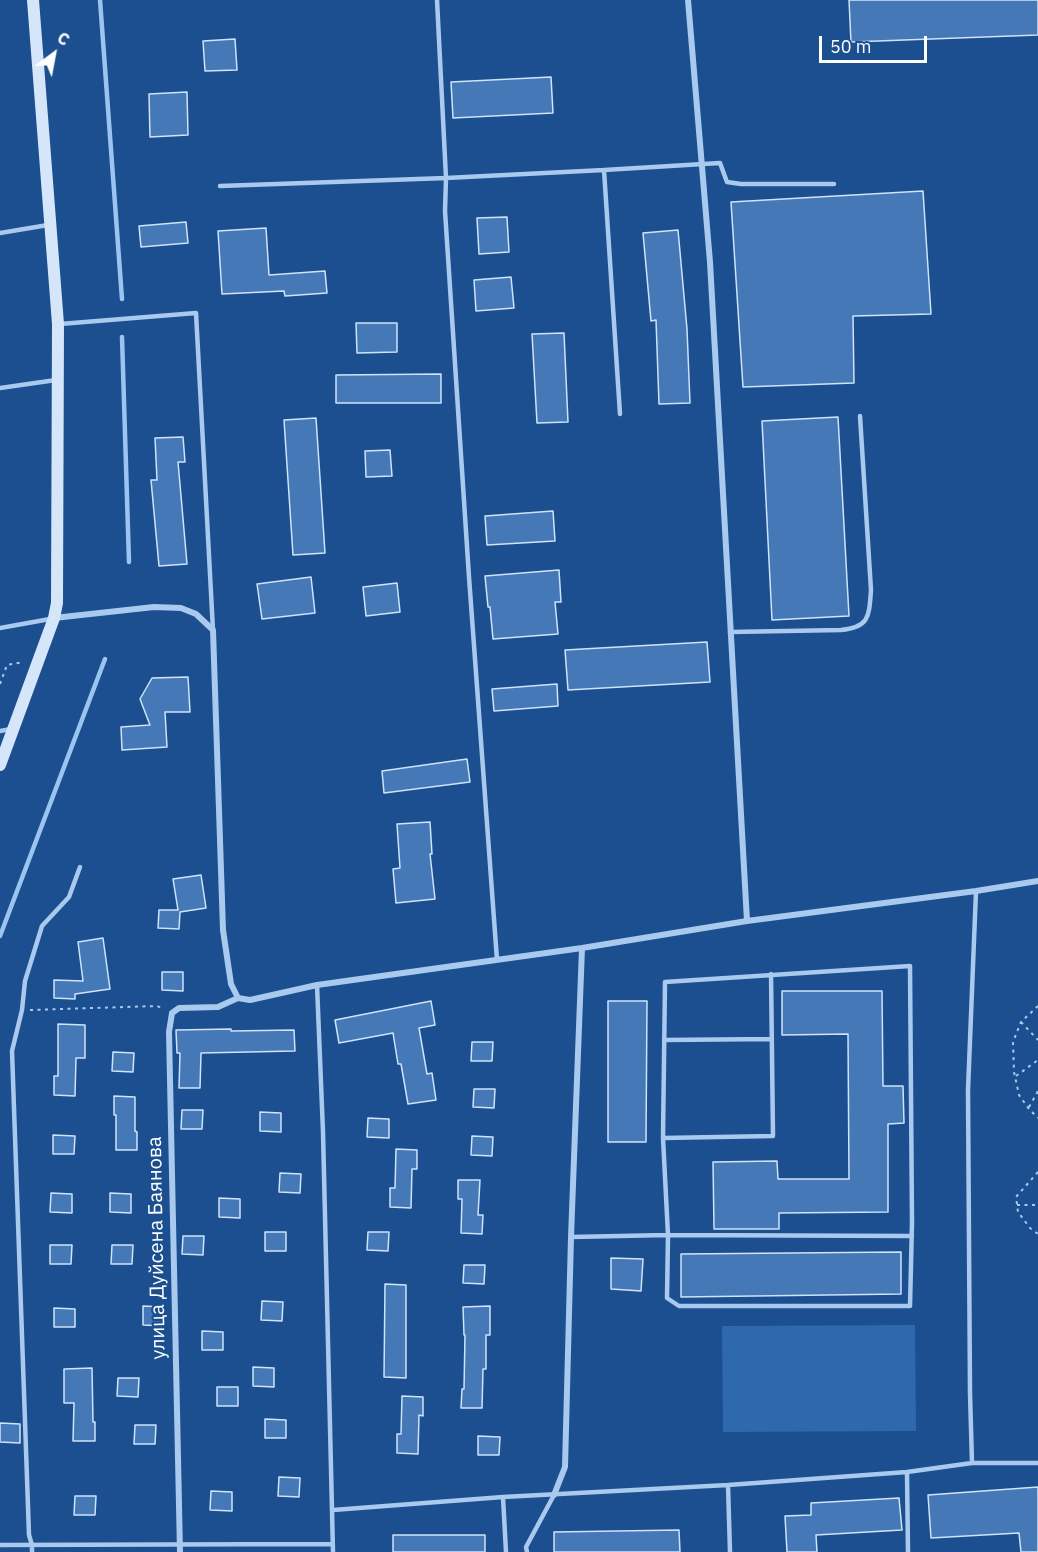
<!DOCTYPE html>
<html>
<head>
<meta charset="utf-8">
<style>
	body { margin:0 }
	#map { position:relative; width:1038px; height:1552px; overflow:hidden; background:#1b4f8f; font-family:"IBM Plex Sans",sans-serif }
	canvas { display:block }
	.north { position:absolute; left:24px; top:24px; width:60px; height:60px; -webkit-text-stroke:4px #1b4f8f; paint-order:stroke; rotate:32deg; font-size:16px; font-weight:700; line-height:24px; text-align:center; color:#fff }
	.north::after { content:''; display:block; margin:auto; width:21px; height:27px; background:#fff; clip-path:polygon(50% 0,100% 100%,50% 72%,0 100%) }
	.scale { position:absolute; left:819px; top:36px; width:108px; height:27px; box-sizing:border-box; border:3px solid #fff; border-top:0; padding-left:8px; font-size:18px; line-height:21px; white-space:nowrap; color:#fff; -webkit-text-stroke:4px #1b4f8f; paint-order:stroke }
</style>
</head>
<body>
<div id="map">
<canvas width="1038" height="1552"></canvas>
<div class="north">С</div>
<div class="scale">50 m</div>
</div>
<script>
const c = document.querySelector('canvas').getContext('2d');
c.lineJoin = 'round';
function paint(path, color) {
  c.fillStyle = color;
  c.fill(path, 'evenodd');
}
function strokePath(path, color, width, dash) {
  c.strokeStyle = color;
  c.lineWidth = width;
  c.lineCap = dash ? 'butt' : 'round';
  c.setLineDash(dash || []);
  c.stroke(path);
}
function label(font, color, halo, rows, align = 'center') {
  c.font = font + ' "IBM Plex Sans",sans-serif';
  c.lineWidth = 4.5;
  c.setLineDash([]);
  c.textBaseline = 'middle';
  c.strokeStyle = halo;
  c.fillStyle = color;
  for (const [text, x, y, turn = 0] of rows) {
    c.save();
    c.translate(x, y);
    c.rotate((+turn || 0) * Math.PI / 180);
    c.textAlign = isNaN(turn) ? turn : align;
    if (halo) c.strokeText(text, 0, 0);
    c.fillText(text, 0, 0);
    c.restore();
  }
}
paint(new Path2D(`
	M915 1325 916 1431 723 1432 722 1326Z`), '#2e69ad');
strokePath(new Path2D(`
	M100 0 122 299
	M122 337 129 562
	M0 936 105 659`), '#9cc4f0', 4.5);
const building = new Path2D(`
	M849 0H1038V35L851 42Z
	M235 39 237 70 205 71 203 41Z
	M551 77 553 113 453 118 451 82Z
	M187 92 188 135 150 137 149 94Z
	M923 191 931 314 853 316 854 383 743 387 731 202Z
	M507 217 509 252 479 254 477 218Z
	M186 222 188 243 141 247 139 226Z
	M266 228 269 275 325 271 327 293 285 296 284 291 222 294 218 231Z
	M678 230 687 329 690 403 659 404 656 320 651 321 643 233Z
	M511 277 514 308 476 311 474 280Z
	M356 323H397V352L357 353Z
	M564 333 568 422 537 423 532 334Z
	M441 374V403H336V375Z
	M838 417 849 616 772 620 762 421Z
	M316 418 325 553 293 555 284 420Z
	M183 437 185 462H178L187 564 159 566 151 480H157L155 438Z
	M390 450 392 476 366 477 365 451Z
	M553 511 555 541 487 545 485 516Z
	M559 570 561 602H555L558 634 493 639 490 607H488L485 576Z
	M311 577 315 613 262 619 257 584Z
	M397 583 400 612 366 616 363 587Z
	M707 642 710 682 568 690 565 650Z
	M188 677 190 712H165L167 747 122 750 121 727 150 725 140 699 152 678Z
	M557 684 558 706 494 711 492 689Z
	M467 759 470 782 384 793 382 771Z
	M430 822 432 854H430L435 899 396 903 393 869 400 868 397 824Z
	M201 875 206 908 180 912 179 929 158 928 159 910H178L173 879Z
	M103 938 110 989 75 994V999L54 998V980L83 981 78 942Z
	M162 972H183V991L162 990Z
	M782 991H882L883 1086H903L904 1123 888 1124V1212L779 1213V1229H714L713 1162 777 1161 778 1179H849L848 1034 782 1035Z
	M431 1001 435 1025 419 1028 427 1074 432 1073 436 1100 408 1104 401 1064H398L393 1033 339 1043 335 1020Z
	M608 1001H647L646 1142H608Z
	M58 1024 85 1025V1058H76L75 1096 54 1095V1076H58Z
	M231 1029V1031L294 1030 295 1051 201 1053 200 1088H179L180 1053H177L176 1030Z
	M472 1042H493L492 1061H471Z
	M113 1052 134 1053 133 1072 112 1071Z
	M474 1089H495L494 1108 473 1107Z
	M114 1096 135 1097V1131L137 1132V1150H116V1115H114Z
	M182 1110H203L202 1129H181Z
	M260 1112 281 1113V1132L260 1131Z
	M368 1118 389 1119V1138L367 1137Z
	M53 1135 75 1136 74 1154H53Z
	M472 1136 493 1137 492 1156 471 1155Z
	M396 1149 417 1150V1169H412L411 1208 390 1207V1188H395Z
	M280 1173 301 1174 300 1193 279 1192Z
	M458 1180H480L478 1215H483L482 1234 461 1233 462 1199H458Z
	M51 1193 72 1194V1213L50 1212Z
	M110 1193 131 1194V1213L110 1212Z
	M219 1198 240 1199V1218L219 1217Z
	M265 1232H286V1251H265Z
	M368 1232H389L388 1251 367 1250Z
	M183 1236H204L203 1255 182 1254Z
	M50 1245H72L71 1264H50Z
	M112 1245H133L132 1264H111Z
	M901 1252V1294L681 1297V1254Z
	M611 1258 643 1259 641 1291 611 1289Z
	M464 1265H485L484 1284 463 1283Z
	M385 1284 406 1285V1378L384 1377Z
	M262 1301 283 1302 282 1321 261 1320Z
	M143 1306 164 1307V1326L143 1325Z
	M490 1306V1335H486V1369H483L482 1408H461L462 1389H464L465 1335H464L463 1307Z
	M54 1308 75 1309V1327H54Z
	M202 1331 223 1332V1350H202Z
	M253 1367 274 1368V1387L253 1386Z
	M92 1368 93 1422H95V1441H73L74 1403H64V1369Z
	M118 1378H139L138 1397 117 1396Z
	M217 1387H238V1406H217Z
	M402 1396 423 1397V1416L419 1415 418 1454 397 1453V1434H401Z
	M265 1419 286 1420V1438H265Z
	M0 1423 20 1424V1443L0 1442Z
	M135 1425H156L155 1444H134Z
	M478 1436 500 1437 499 1455H478Z
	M279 1477 300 1478 299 1497 278 1496Z
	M1038 1487V1552H1021L1019 1533 931 1538 928 1495Z
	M211 1491 232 1492V1511L210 1510Z
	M75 1496H96L95 1515H74Z
	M899 1498 902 1530 816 1535 817 1552H787L785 1516 811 1515V1503Z
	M679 1530 680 1552H554V1532Z
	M393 1535H485V1552H393Z`);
paint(building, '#4478b7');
strokePath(building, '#cfe3fa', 1.5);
strokePath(new Path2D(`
	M0 684 7 665 23 662
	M1038 1006 1021 1022 1013 1042 1014 1072 1019 1095 1029 1109 1038 1118
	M30 1010 157 1006 164 1009
	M1021 1022 1038 1040
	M1016 1076 1038 1060
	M1029 1107 1038 1091
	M1038 1172 1016 1197 1018 1212 1030 1228 1038 1234
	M1017 1205H1038`), '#a9c9ee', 2, [3, 4.5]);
strokePath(new Path2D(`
	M437 0 446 178 604 170
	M220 186 446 178 445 211 469 577 497 960
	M0 233 48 225
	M60 324 196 313 213 630
	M0 388 56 380
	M620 414 604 170 720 163 727 182 741 184H834
	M0 628 50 619
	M730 632 841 630C870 627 869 616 871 590L860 416
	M0 731 11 729
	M317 985 323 1132 333 1552
	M664 1040 772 1039
	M663 1138 773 1136 771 974
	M571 1237 668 1235 667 1298 679 1306H910L912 1223 910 966 665 982 663 1138 668 1235 912 1236
	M972 1463H1038
	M728 1485 907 1472
	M503 1497 506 1552
	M333 1510 503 1497 728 1485 730 1552
	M0 1545 332 1544
	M32 1552V1545L29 1535 12 1051 22 1010 25 981 42 926 69 897 80 867
	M527 1552 526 1547 554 1495
	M908 1552 907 1472 972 1463 970 1393 968 1090 976 891`), '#a9c9ee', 4.5);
strokePath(new Path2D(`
	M688 0 710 262 747 921
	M54 618 154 607 181 608 196 614 213 630 223 930 231 984 238 998 250 1000 317 985 582 948 747 921 976 891 1038 881
	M554 1495 565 1467 571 1237 582 948
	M180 1552 169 1032 172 1013 179 1008 218 1007 238 998`), '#a9c9ee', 6);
strokePath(new Path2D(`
	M0 765 54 618 57 603 58 324 33 0`), '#d6e6fa', 12);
label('20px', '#fff', '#1b4f8f', [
	["улица Дуйсена Баянова",157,1248,-91]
]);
</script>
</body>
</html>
